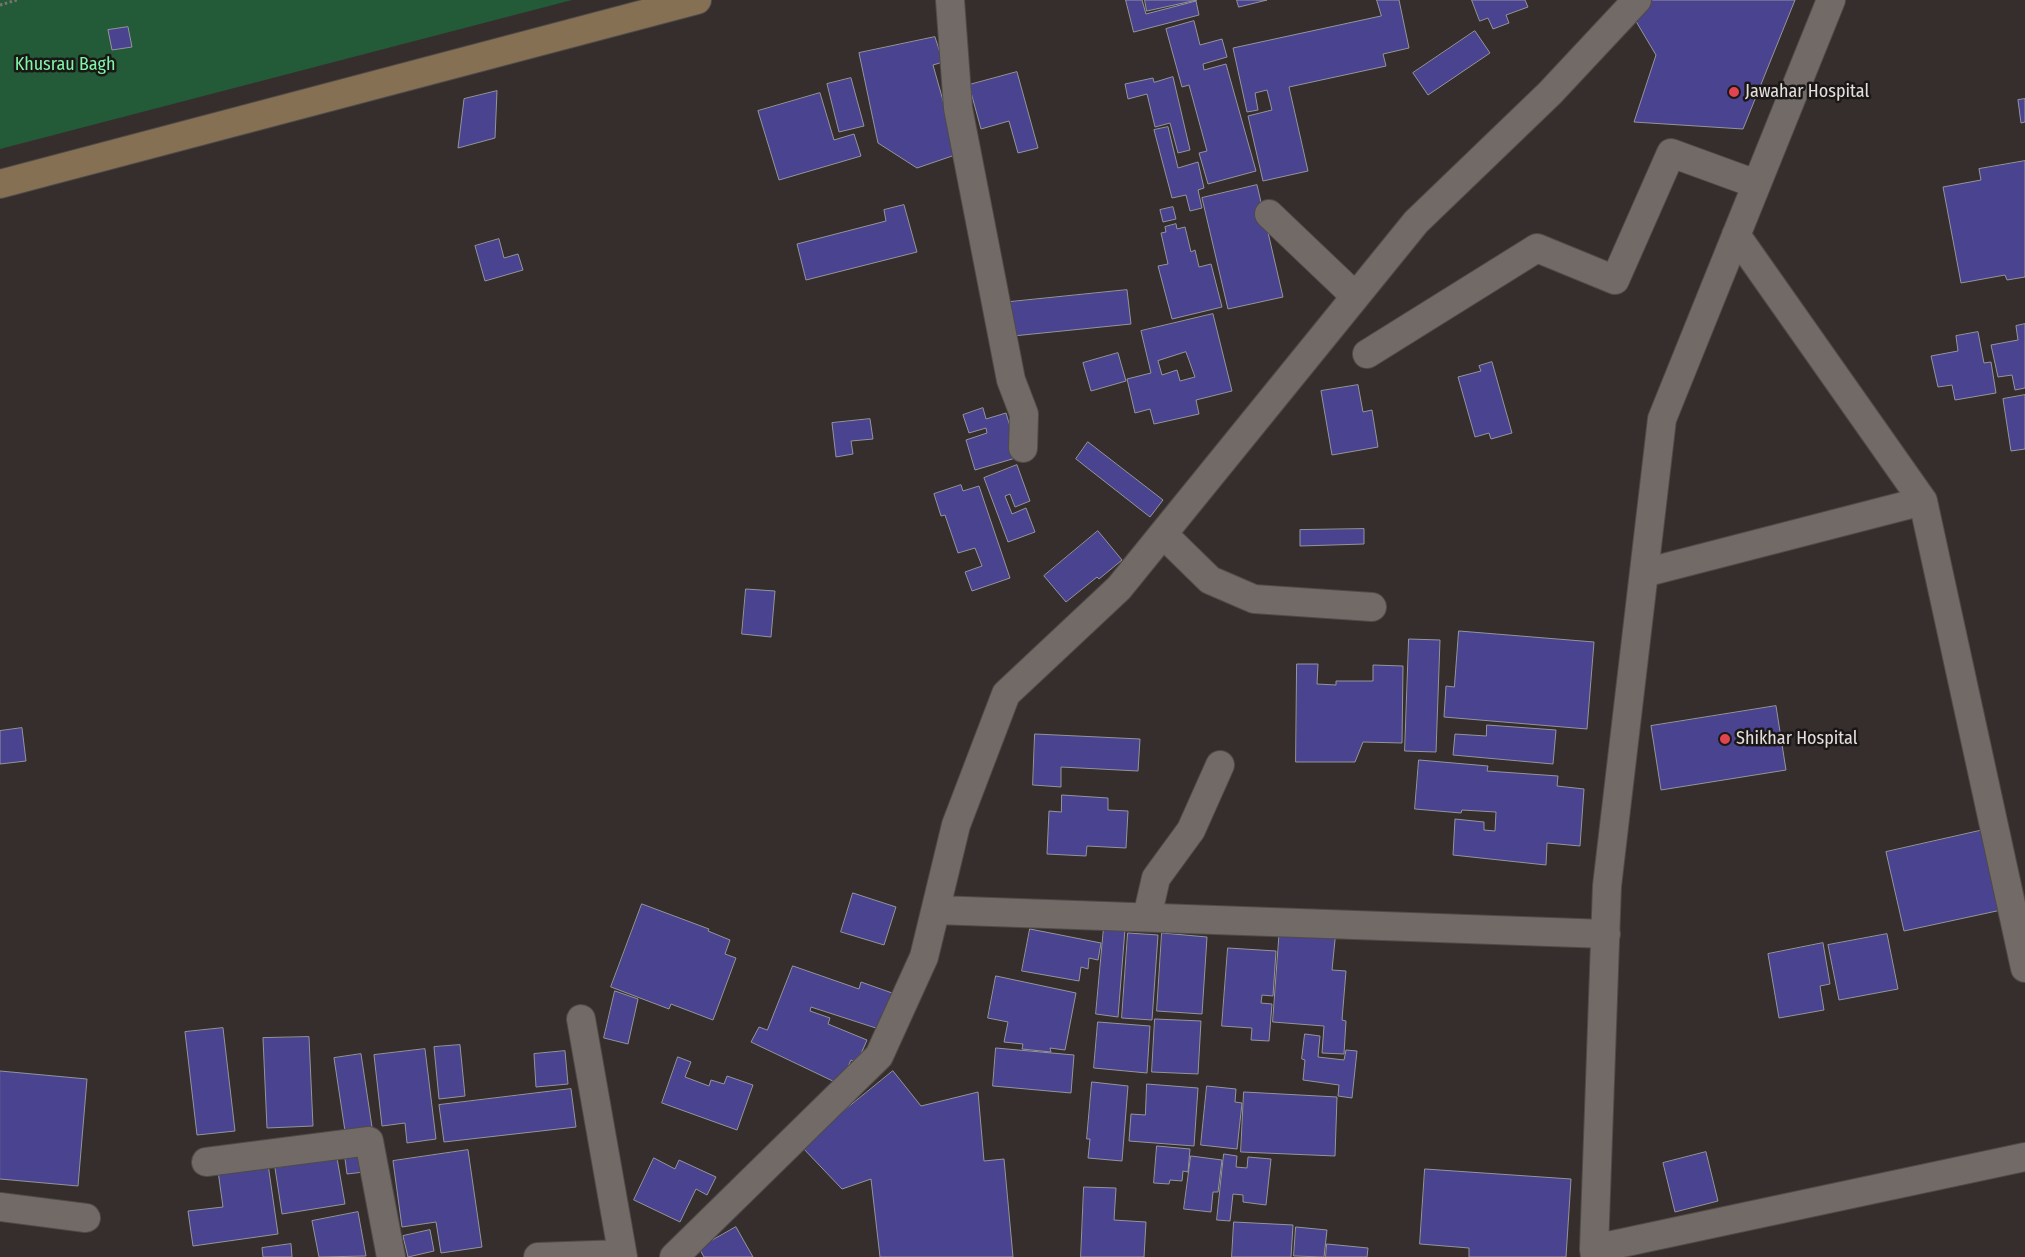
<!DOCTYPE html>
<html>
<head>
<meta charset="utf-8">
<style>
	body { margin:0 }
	canvas { display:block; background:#352e2c }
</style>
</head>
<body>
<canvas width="2025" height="1257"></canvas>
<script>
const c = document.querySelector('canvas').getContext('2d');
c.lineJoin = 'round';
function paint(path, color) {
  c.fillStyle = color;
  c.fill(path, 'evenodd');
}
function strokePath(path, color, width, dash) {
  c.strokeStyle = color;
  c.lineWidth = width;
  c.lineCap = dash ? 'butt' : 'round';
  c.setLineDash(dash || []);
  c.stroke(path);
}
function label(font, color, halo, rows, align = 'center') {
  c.font = font + ' "Fira Sans Condensed",sans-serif';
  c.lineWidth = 5;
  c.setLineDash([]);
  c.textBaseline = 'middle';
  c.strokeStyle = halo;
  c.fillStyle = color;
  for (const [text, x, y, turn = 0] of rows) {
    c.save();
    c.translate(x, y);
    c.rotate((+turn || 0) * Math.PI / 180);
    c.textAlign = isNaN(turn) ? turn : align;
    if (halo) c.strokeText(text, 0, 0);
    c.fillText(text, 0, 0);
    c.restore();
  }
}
paint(new Path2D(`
	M0 0H572L0 149Z`), '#235a37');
const building = new Path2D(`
	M1126 0H1142L1146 14 1196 1 1199 15 1134 32Z
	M1145 0H1197L1147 11Z
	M1237 0H1267L1239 7Z
	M1377 0H1399L1409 48 1383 54 1386 66 1289 87 1308 171 1263 181 1248 116 1272 110 1267 90 1255 93 1258 110 1247 112 1233 48 1381 16Z
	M1472 0H1525L1528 7 1506 15 1509 23 1493 29 1488 18 1480 21Z
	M1653 0H1795L1743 129 1634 122 1656 55 1634 18Z
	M1194 21 1200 45 1222 39 1227 57 1203 64 1204 70 1226 64 1256 171 1208 184 1199 153 1207 151 1189 85 1182 87 1166 29Z
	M128 27 132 47 112 50 108 30Z
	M1475 31 1490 53 1428 95 1413 73Z
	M935 37 943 62 933 65 958 154 917 168 878 143 859 53Z
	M1017 72 1038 148 1018 153 1009 121 981 129 969 85Z
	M1173 77 1190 150 1178 153 1170 123 1155 127 1147 94 1128 99 1125 84 1153 78 1154 82Z
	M851 78 864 126 839 132 827 84Z
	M497 91 495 138 458 148 464 99Z
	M820 93 834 140 854 134 861 156 779 180 758 111Z
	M2025 99V122L2021 123 2018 100Z
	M1168 127 1178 168 1198 162 1204 188 1198 190 1202 208 1190 211 1186 195 1172 198 1154 130Z
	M2025 161V277L2007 280 2005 275 1961 283 1943 187 1981 180 1979 169Z
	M1257 185 1283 297 1228 309 1202 198Z
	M904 205 917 252 806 280 797 244 886 221 884 210Z
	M1173 207 1176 219 1163 222 1160 210Z
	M1176 224 1177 229 1185 227 1191 252 1195 250 1199 267 1211 264 1222 307 1172 319 1158 266 1168 264 1161 233 1166 232 1165 227Z
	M499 239 504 258 518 254 523 270 485 281 475 246Z
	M1127 290 1131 324 1013 336 1010 302Z
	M1213 314 1232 391 1196 400 1199 414 1154 424 1150 409 1135 413 1127 379 1151 373 1141 331ZM1186 352 1195 377 1180 381 1177 370 1162 375 1158 361Z
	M2025 324V388L2015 390 2012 375 1998 377 1991 345 2018 340 2016 326Z
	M1978 332 1984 363 1991 362 1996 393 1955 400 1952 385 1938 387 1931 356 1958 351 1956 336Z
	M1118 353 1126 381 1091 391 1083 363Z
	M1492 362 1512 433 1491 439 1489 433 1475 437 1458 377 1481 371 1479 366Z
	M1358 385 1363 412 1372 410 1378 447 1332 455 1321 391Z
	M2025 395V449L2011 451 2003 399Z
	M983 408 986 419 1006 413 1019 457 975 470 966 440 987 433 986 428 969 433 963 415Z
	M870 419 873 439 851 441 853 454 836 457 832 423Z
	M1088 442 1163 500 1150 517 1076 459Z
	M1017 465 1030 501 1015 507 1010 494 1005 496 1012 514 1026 508 1035 532 1008 542 984 478Z
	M961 485 963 491 979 486 1010 578 972 591 965 572 982 566 975 548 958 553 945 515 941 516 934 494Z
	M1364 529V544L1300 546V530Z
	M1098 531 1122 560 1099 579 1097 577 1066 602 1044 576Z
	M746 589 775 591 771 637 742 634Z
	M1459 631 1594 642 1587 729 1444 717 1446 686 1454 687Z
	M1409 639 1440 640 1436 752 1405 751Z
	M1297 664H1318L1317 684 1336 685V681H1373V665L1403 666 1402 743 1363 742 1355 762H1296Z
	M1776 706 1786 770 1661 790 1651 726Z
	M1487 725 1556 730 1553 764 1453 755 1455 734 1486 736Z
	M22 728 26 761 0 764V731Z
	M1035 734 1140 739 1138 771 1061 767V787L1033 785Z
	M1419 760 1488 766 1487 771 1558 776 1557 786 1584 789 1580 846 1547 843 1546 865 1453 855 1455 819 1484 822V830L1495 831 1496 812 1462 810 1461 813 1415 809Z
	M1062 795 1108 798V810L1128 811 1126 848 1087 846 1086 856 1047 854 1049 811 1061 812Z
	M1988 829 2006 909 1904 931 1886 852Z
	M853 893 896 907 884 945 841 932Z
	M642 904 709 929 708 931 730 940 725 954 736 958 713 1020 671 1004 669 1009 611 987Z
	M1280 926 1336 930 1332 970 1346 971 1342 1020 1346 1021 1344 1054 1322 1053 1324 1026 1273 1022Z
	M1104 927 1125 929 1118 1017 1096 1014Z
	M1030 929 1101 943 1098 960 1089 958 1088 969 1081 967 1079 981 1022 971Z
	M1128 933 1158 935 1152 1020 1122 1018Z
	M1162 933 1207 937 1202 1014 1157 1011Z
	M1887 934 1898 989 1839 1000 1828 945Z
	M1823 943 1830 984 1820 986 1824 1010 1779 1018 1768 954Z
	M1228 948 1276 951 1273 996 1262 995 1261 1003 1272 1004 1269 1041 1251 1040 1252 1028 1222 1026Z
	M793 966 859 989 861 982 895 994 879 1029 811 1007 810 1011 830 1018 828 1024 867 1040 857 1063 851 1060 845 1073 842 1072 837 1083 751 1042 759 1027 767 1030Z
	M996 976 1076 993 1065 1050 1050 1048 1051 1052 1022 1049 1023 1044 1004 1042 1008 1022 988 1018Z
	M615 991 638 999 628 1044 604 1038Z
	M1155 1019 1201 1021 1198 1074 1152 1072Z
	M1098 1022 1150 1026 1147 1073 1094 1068Z
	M223 1028 235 1131 197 1135 185 1032Z
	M1305 1034 1320 1036 1318 1057 1344 1060 1346 1050 1357 1051 1352 1098 1338 1096 1339 1085 1303 1080 1305 1060 1302 1059Z
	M309 1037 313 1126 267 1128 263 1038Z
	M460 1045 465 1096 439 1099 434 1047Z
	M996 1048 1074 1055 1071 1093 993 1086Z
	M425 1049 436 1139 407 1143 405 1123 382 1126 374 1055Z
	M565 1051 568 1084 536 1087 534 1054Z
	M361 1054 372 1127 345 1131 334 1058Z
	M678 1057 691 1062 685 1077 709 1086 711 1080 724 1084 727 1076 753 1085 737 1130 662 1103Z
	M0 1071 87 1079 78 1186 0 1179Z
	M893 1071 921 1106 978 1092 984 1161 1004 1159 1013 1257H880L871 1179 842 1189 801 1146Z
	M1092 1082 1128 1086 1122 1161 1088 1158 1090 1139H1087Z
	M1147 1084 1198 1088 1194 1146 1129 1141 1131 1114 1145 1115Z
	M1207 1086 1236 1089 1235 1102 1242 1103 1237 1149 1201 1145Z
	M571 1089 576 1127 444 1142 439 1105Z
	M1244 1092 1337 1097 1335 1156 1241 1152Z
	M1157 1146 1190 1149 1188 1172 1183 1171 1182 1181 1170 1180 1169 1184 1154 1183Z
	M361 1149 364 1172 347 1174 344 1151Z
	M468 1150 482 1247 441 1253 436 1222 402 1227 393 1161Z
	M1706 1152 1718 1201 1675 1212 1663 1163Z
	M1224 1154 1237 1156 1236 1167 1247 1168 1248 1157 1271 1159 1266 1205 1243 1202V1195L1233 1194 1230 1221 1217 1220Z
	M1191 1156 1222 1160 1218 1192H1213L1211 1212 1184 1209Z
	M337 1158 345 1204 282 1214 275 1168Z
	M654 1158 675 1169 679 1160 716 1177 707 1195 696 1189 680 1222 634 1200Z
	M268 1164 278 1234 193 1246 188 1211 223 1207 218 1171Z
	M1425 1169 1571 1179 1566 1257H1469V1248L1420 1244Z
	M1084 1187 1116 1188 1114 1220 1146 1222 1144 1257H1081Z
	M358 1212 366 1256 319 1257 312 1221Z
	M1234 1222 1293 1225 1291 1257H1232Z
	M736 1227 753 1257H704L699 1248Z
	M1296 1227 1327 1230 1324 1257 1294 1256Z
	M430 1230 434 1251 408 1257 403 1236Z
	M291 1244 292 1257H263L262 1248Z
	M1327 1244 1368 1248 1367 1257H1326Z`);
paint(building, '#494390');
strokePath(building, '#94949b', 1);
const street = new Path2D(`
	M950 0 958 108 1011 380 1024 414 1023 448
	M1269 214 1355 296
	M1736 235 1923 501 2025 968
	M1367 354 1537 248 1615 280 1671 153 1756 184
	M1163 534 1210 580 1254 599 1372 607
	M1644 573 1923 501
	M936 910 1606 934
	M1147 917 1156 878 1191 830 1220 765
	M581 1019 623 1257
	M206 1162 369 1141 391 1257
	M0 1207 86 1218
	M1594 1249 2025 1157
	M538 1257 622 1254
	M674 1257 879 1056 924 957 956 825 1006 694 1119 588 1416 222 1550 93 1637 0
	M1595 1257 1594 1249 1607 886 1662 419 1831 0`);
const secondary = new Path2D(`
	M0 184 697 0`);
strokePath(street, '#504b48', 30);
strokePath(secondary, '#504b48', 30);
strokePath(new Path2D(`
	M0 5 17 0`), '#797371', 3, [2.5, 2.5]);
strokePath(street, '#726a67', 28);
strokePath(secondary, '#857054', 28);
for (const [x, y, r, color] of [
	[1734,92,6,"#e0444e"],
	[1725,739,6,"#e0444e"]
]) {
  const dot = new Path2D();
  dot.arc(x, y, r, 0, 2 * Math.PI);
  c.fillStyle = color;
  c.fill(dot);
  strokePath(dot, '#1a1716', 2);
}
label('18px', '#7ff6a8', '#1a1716', [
	["Khusrau Bagh",65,65]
]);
label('18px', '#e4dfdd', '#1a1716', [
	["Jawahar Hospital",1745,92],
	["Shikhar Hospital",1736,739]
], 'left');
</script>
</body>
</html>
